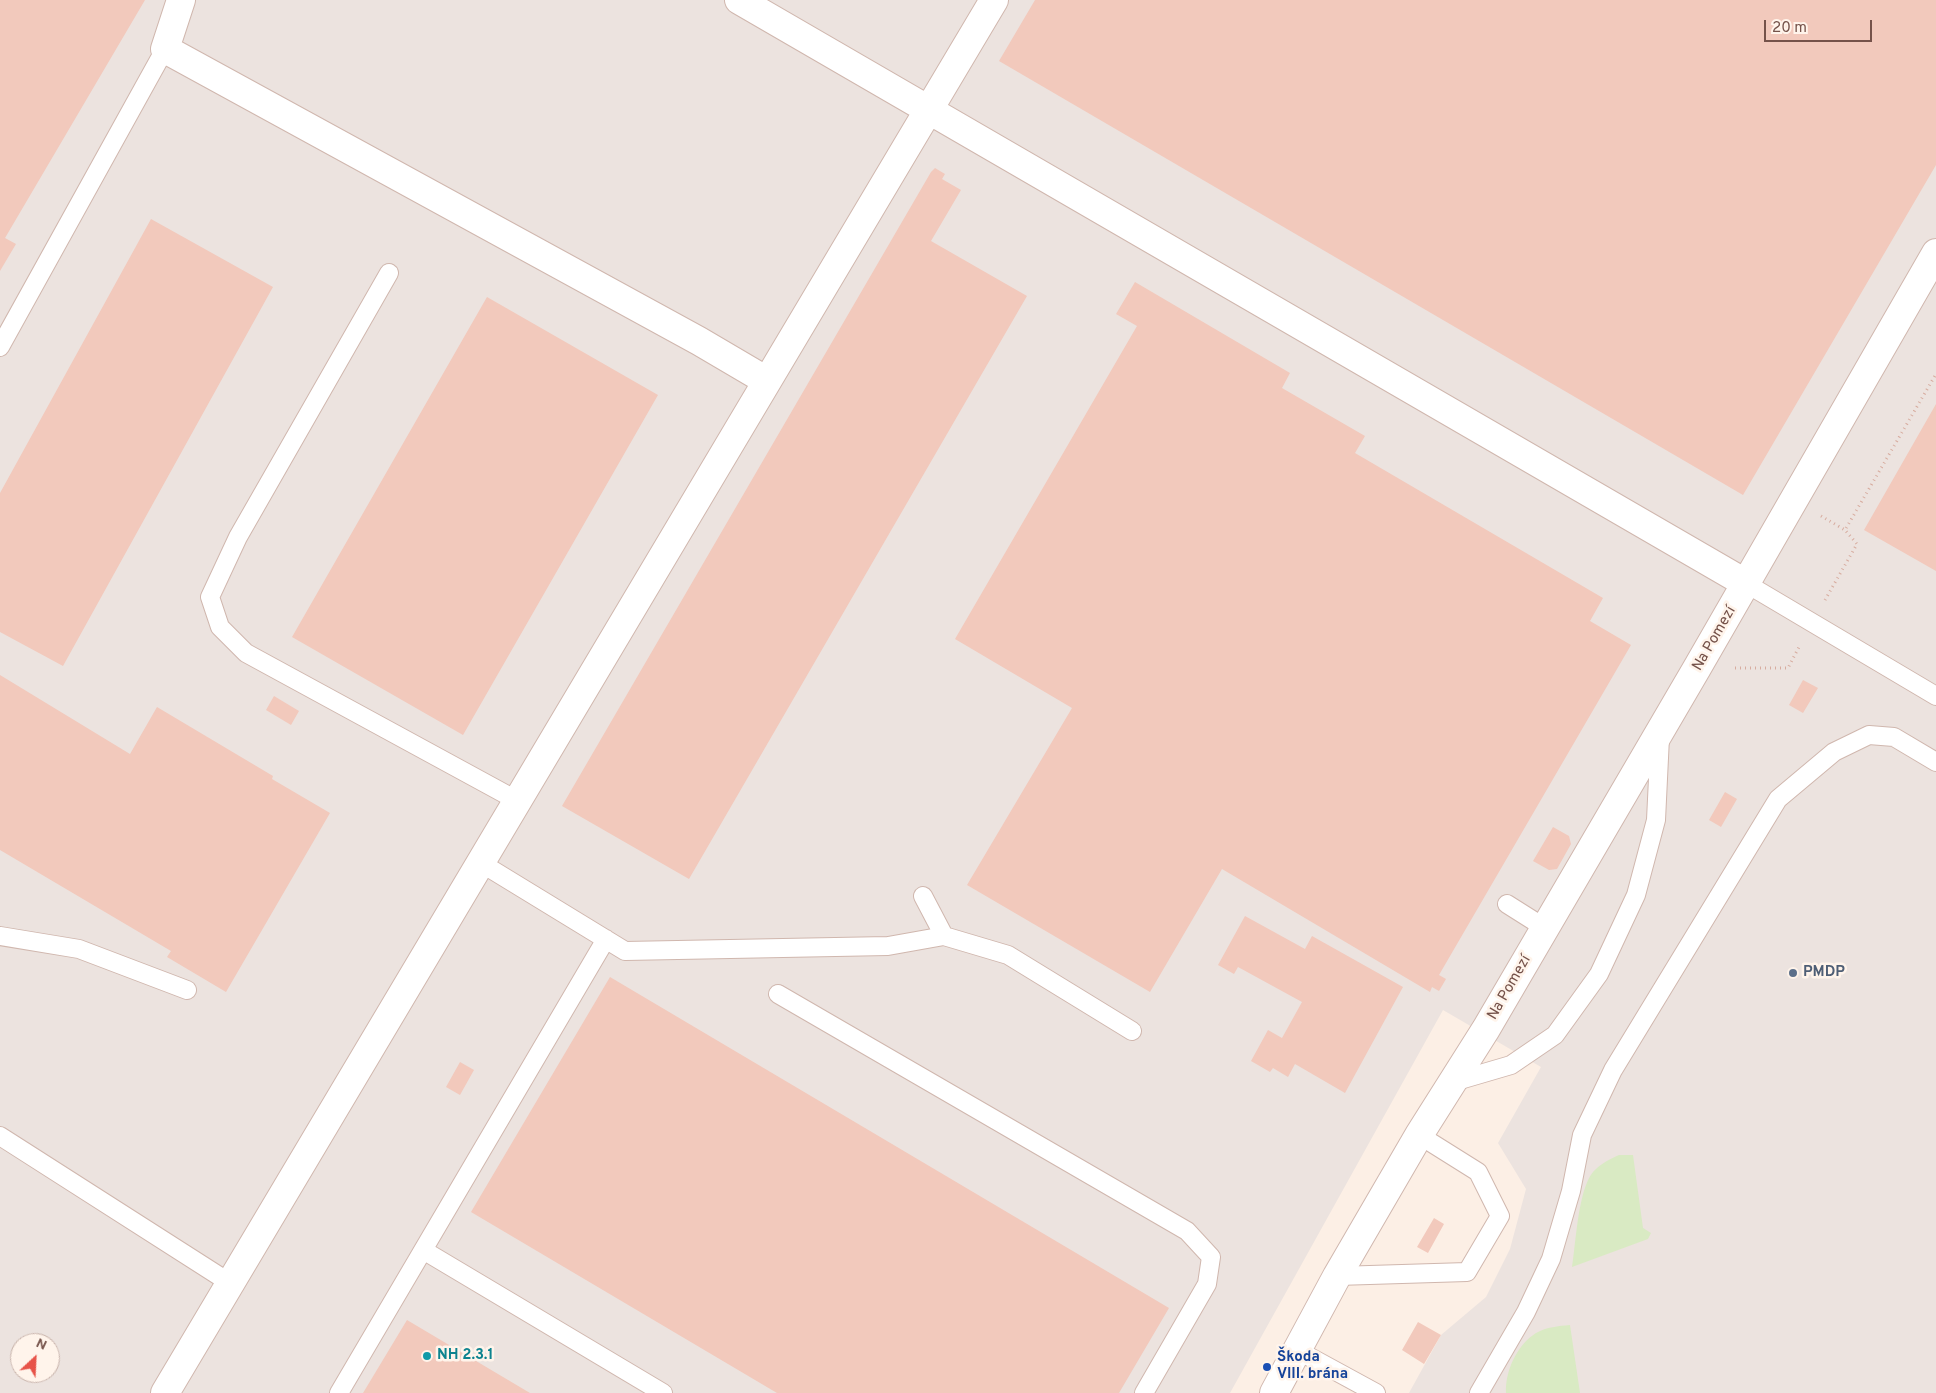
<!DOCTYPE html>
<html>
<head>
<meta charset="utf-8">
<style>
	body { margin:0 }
	#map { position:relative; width:1936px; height:1393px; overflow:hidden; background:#fcefe5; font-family:Overpass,sans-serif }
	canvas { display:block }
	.north { position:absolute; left:10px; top:1333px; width:50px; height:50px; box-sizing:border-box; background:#fff4eb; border:1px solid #c8b3ab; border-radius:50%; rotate:25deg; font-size:14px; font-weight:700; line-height:20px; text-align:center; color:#75524a }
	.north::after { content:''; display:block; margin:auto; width:18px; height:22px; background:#e75349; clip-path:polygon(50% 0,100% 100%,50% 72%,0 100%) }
	.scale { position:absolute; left:1764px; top:20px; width:108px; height:22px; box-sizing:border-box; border:2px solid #75524a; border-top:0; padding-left:6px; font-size:15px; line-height:18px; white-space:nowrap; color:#75524a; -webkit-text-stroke:4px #fff4eb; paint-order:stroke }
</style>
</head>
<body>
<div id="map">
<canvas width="1936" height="1393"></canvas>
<div class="north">N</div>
<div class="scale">20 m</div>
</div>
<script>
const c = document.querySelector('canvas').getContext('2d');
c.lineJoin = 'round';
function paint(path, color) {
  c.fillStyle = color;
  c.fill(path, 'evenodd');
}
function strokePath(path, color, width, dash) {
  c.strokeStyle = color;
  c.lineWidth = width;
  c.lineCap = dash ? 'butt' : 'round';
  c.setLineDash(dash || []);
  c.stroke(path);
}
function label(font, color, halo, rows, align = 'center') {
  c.font = font + ' Overpass,sans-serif';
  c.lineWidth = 5;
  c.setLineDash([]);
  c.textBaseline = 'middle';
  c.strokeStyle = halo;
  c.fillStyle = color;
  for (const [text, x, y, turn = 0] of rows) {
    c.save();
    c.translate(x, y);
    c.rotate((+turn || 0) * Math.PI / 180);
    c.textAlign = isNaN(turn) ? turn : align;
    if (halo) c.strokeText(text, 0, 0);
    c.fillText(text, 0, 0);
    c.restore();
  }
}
paint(new Path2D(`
	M0 0H1936V1393H1409L1441 1335 1486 1297 1510 1249 1526 1189 1498 1143 1541 1067 1443 1010 1230 1393H0ZM20 1343H50V1373H20Z`), '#ece3df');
paint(new Path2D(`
	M1619 1155H1633L1643 1228 1651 1233 1648 1239 1572 1267C1576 1243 1578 1190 1593 1172 1600 1164 1610 1159 1619 1155Z
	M1570 1325 1580 1393H1506C1505 1371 1517 1345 1536 1333 1547 1327 1558 1326 1570 1325Z`), '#d9eac3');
paint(new Path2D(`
	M0 0H145L5 238 16 244 0 271Z
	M1035 0H1936V165L1743 495 999 61Z
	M935 168 945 174 942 179 961 190 931 241 1027 296 689 879 562 806 931 172Z
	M151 219 273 287 63 666 0 632V493Z
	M1135 282 1290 373 1282 388 1365 436 1355 453 1603 598 1590 621 1631 645 1439 975 1446 979 1439 991 1432 987 1430 992 1222 869 1150 992 967 885 1072 708 955 639 1137 326 1116 314Z
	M487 297 658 395 463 735 292 637Z
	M1936 404V571L1864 530Z
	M0 675 130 754 157 707 273 776 272 779 330 813 226 992 167 957 171 951 0 850Z
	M1803 680 1818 688 1803 713 1789 705Z
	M274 696 299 711 291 725 266 710Z
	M1725 792 1737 799 1721 827 1709 820Z
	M1553 827 1569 836 1571 844 1557 869 1549 870 1533 861Z
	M1245 916 1305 949 1312 936 1403 987 1345 1093 1295 1064 1288 1077 1273 1068 1270 1072 1251 1061 1268 1030 1282 1038 1302 1002 1238 967 1234 974 1218 965Z
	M610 977 1169 1308 1119 1393H777L471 1212Z
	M460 1062 474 1070 460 1095 446 1087Z
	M1434 1218 1444 1224 1428 1253 1417 1247Z
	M407 1320 530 1393H363Z
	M1418 1322 1441 1335 1424 1364 1402 1350Z`), '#f2c9bc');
const lane = new Path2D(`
	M389 273 238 537 210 597 220 627 246 653 518 801
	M0 347 165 49
	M1747 584 1936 696
	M481 863 625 951 888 946 944 936 1008 955 1132 1031
	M923 896 944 936
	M1507 904 1545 928
	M0 936 79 949 187 990
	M778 994 1187 1231 1211 1257 1207 1284 1144 1393
	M1453 1082 1511 1065 1555 1035 1599 974 1636 895 1656 820 1660 737
	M0 1136 230 1283
	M423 1250 663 1393
	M1337 1276 1467 1272 1500 1216 1478 1172 1419 1135
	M1297 1350 1376 1393
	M339 1393 606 939
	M1479 1393 1526 1312 1551 1259 1571 1191 1582 1135 1613 1070 1778 799 1834 752 1869 735 1894 737 1936 762`);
const street = new Path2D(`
	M181 0 165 49 699 341 767 381
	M739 0 1747 584
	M165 1393 994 0
	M1274 1393 1337 1276 1419 1135 1486 1029 1697 668 1936 253`);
strokePath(lane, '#d0b7ae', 20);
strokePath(street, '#d0b7ae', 30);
strokePath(new Path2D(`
	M1821 516 1845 530 1936 374
	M1825 600 1857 544 1845 530
	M1735 668H1788L1799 647`), '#d7ac9f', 3, [1, 4]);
strokePath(lane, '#fff', 18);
strokePath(street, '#fff', 28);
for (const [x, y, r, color] of [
	[1793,973,5,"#5c6f8a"],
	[427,1356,5,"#0f9aa8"],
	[1267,1367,5,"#1a4fb4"]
]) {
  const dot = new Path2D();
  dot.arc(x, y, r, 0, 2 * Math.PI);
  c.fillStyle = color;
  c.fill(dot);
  strokePath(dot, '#fff4eb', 2);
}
label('15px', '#75524a', '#fff4eb', [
	["Na Pomezí",1715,639,-60],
	["Na Pomezí",1510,988,-60]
]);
label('bold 15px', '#4e5e75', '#fff4eb', [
	["PMDP",1803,973]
], 'left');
label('bold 15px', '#0d838f', '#fff4eb', [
	["NH 2.3.1",437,1356]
], 'left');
label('bold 15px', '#164399', '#fff4eb', [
	["Škoda",1277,1358],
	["VIII. brána",1277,1375]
], 'left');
</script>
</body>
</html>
